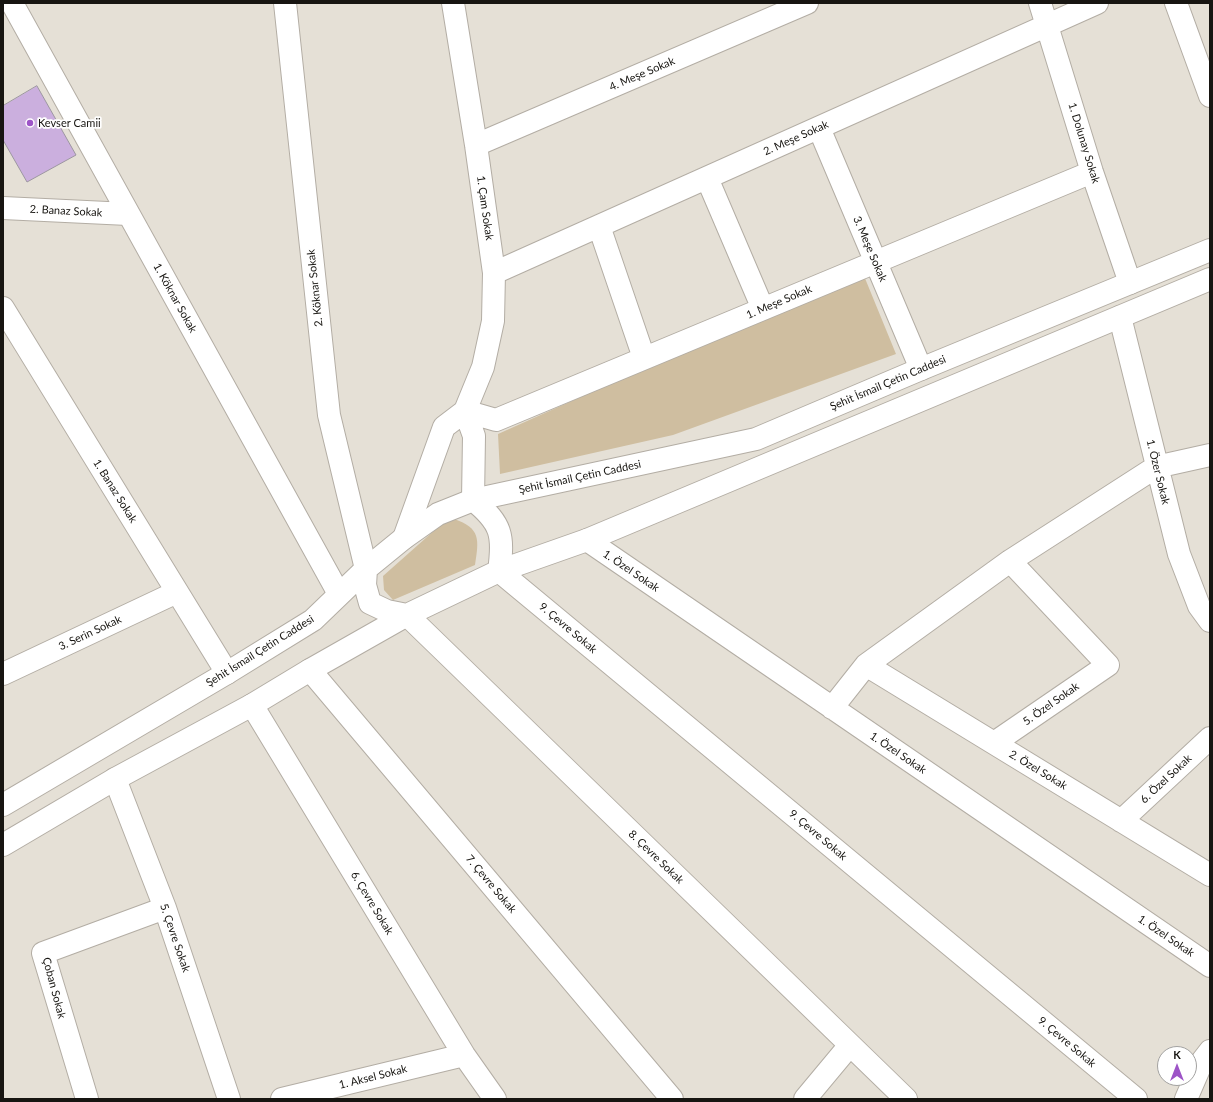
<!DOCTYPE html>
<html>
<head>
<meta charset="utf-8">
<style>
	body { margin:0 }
	#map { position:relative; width:1213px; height:1102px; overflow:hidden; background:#e5e0d6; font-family:Lato,sans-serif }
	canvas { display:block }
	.frame { position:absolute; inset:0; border:4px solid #171511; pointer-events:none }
	.north { position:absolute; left:1157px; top:1046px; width:40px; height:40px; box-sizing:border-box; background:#fff; border:1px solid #a2a1a0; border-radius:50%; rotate:0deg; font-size:11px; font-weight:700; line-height:16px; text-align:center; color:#171511 }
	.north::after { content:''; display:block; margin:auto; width:14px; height:18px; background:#9d54c7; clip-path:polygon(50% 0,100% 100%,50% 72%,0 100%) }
</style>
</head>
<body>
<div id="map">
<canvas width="1213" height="1102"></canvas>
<div class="frame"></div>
<div class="north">K</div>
</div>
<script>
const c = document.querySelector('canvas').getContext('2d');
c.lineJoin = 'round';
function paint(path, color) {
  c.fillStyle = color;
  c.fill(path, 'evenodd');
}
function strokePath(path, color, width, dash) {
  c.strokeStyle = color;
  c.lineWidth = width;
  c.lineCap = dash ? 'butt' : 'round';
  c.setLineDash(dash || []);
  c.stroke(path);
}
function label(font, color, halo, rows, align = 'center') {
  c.font = font + ' Lato,sans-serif';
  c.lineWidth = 3.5;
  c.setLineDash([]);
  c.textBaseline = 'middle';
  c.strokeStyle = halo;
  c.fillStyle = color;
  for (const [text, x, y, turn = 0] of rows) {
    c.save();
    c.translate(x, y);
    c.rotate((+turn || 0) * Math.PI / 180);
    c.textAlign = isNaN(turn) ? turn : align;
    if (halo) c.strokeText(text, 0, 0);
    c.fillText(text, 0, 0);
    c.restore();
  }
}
paint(new Path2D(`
	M862 271 896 354 673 435 500 474 498 434Z
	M454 519C481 528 479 540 475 565L393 600 384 590 383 576 445 521Z`), '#cfbea0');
const building = new Path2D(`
	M37 86 76 155 27 182 3 140V106Z`);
paint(building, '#cbafde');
strokePath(building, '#9c96a0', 1);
const street = new Path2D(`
	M12 3 339 594
	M285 3 329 415 366 569
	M1040 3 1092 172 1130 283
	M1176 3 1210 96
	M819 128 921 369
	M476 145 807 3
	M707 178 763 309
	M3 208 128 214
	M599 226 644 358
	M494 273 1097 3
	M3 308 227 673
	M1120 317 1179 554 1199 606 1210 621
	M465 411 496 420 1092 172
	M465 411 474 436 473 500
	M404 538 444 427 465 411 483 367 493 321 494 273 476 145 453 3
	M587 540 1210 966
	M499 571 1136 1099
	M407 615 906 1099
	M866 665 1210 875
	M310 670 672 1099
	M3 674 177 592
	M252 705 464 1055 495 1099
	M832 708 866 665 1010 561 1156 467 1210 455
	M994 743 1108 665 1010 561
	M115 779 165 908 229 1099
	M1121 821 1210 738
	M87 1099 43 953 165 908
	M282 1099 464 1055
	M805 1099 850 1045
	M1186 1099 1203 1060 1210 1051`);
const secondary = new Path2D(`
	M473 500C502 523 504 536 499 571
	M366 569 365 585 370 603 387 611 407 615
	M3 805 227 673 313 620 366 569 404 538 438 514 473 500 756 439 921 369 1210 250
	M3 845 115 779 252 705 310 670 407 615 499 571 587 540 1210 279`);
strokePath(street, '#b3ada4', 24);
strokePath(secondary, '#b3ada4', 24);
strokePath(street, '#fff', 22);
strokePath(secondary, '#fff', 22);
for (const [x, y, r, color] of [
	[30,123,4,"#9d54c7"]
]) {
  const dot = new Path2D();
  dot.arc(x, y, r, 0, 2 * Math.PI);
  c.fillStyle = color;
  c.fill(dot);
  strokePath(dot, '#fff', 1.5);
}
label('11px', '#171511', '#fff', [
	["4. Meşe Sokak",642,74,-23],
	["2. Meşe Sokak",796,138,-24],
	["1. Dolunay Sokak",1084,143,73],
	["1. Çam Sokak",485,208,82],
	["2. Banaz Sokak",66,211,3],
	["3. Meşe Sokak",870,249,67],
	["2. Köknar Sokak",315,288,-96],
	["1. Köknar Sokak",175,298,61],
	["1. Meşe Sokak",779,302,-23],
	["Şehit İsmail Çetin Caddesi",888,383,-23],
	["1. Özer Sokak",1158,472,76],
	["Şehit İsmail Çetin Caddesi",580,477,-12],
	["1. Banaz Sokak",115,491,58],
	["1. Özel Sokak",631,571,34],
	["9. Çevre Sokak",568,628,40],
	["3. Serin Sokak",90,633,-25],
	["Şehit İsmail Çetin Caddesi",260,651,-32],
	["5. Özel Sokak",1051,704,-35],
	["1. Özel Sokak",898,753,34],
	["2. Özel Sokak",1038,770,31],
	["6. Özel Sokak",1166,779,-43],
	["9. Çevre Sokak",818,835,40],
	["8. Çevre Sokak",656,857,44],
	["7. Çevre Sokak",491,884,50],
	["6. Çevre Sokak",372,903,59],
	["1. Özel Sokak",1166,936,34],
	["5. Çevre Sokak",175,938,71],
	["Çoban Sokak",54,988,75],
	["9. Çevre Sokak",1067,1042,40],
	["1. Aksel Sokak",373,1077,-14]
]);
label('11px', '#171511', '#fff', [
	["Kevser Camii",38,123]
], 'left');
</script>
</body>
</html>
